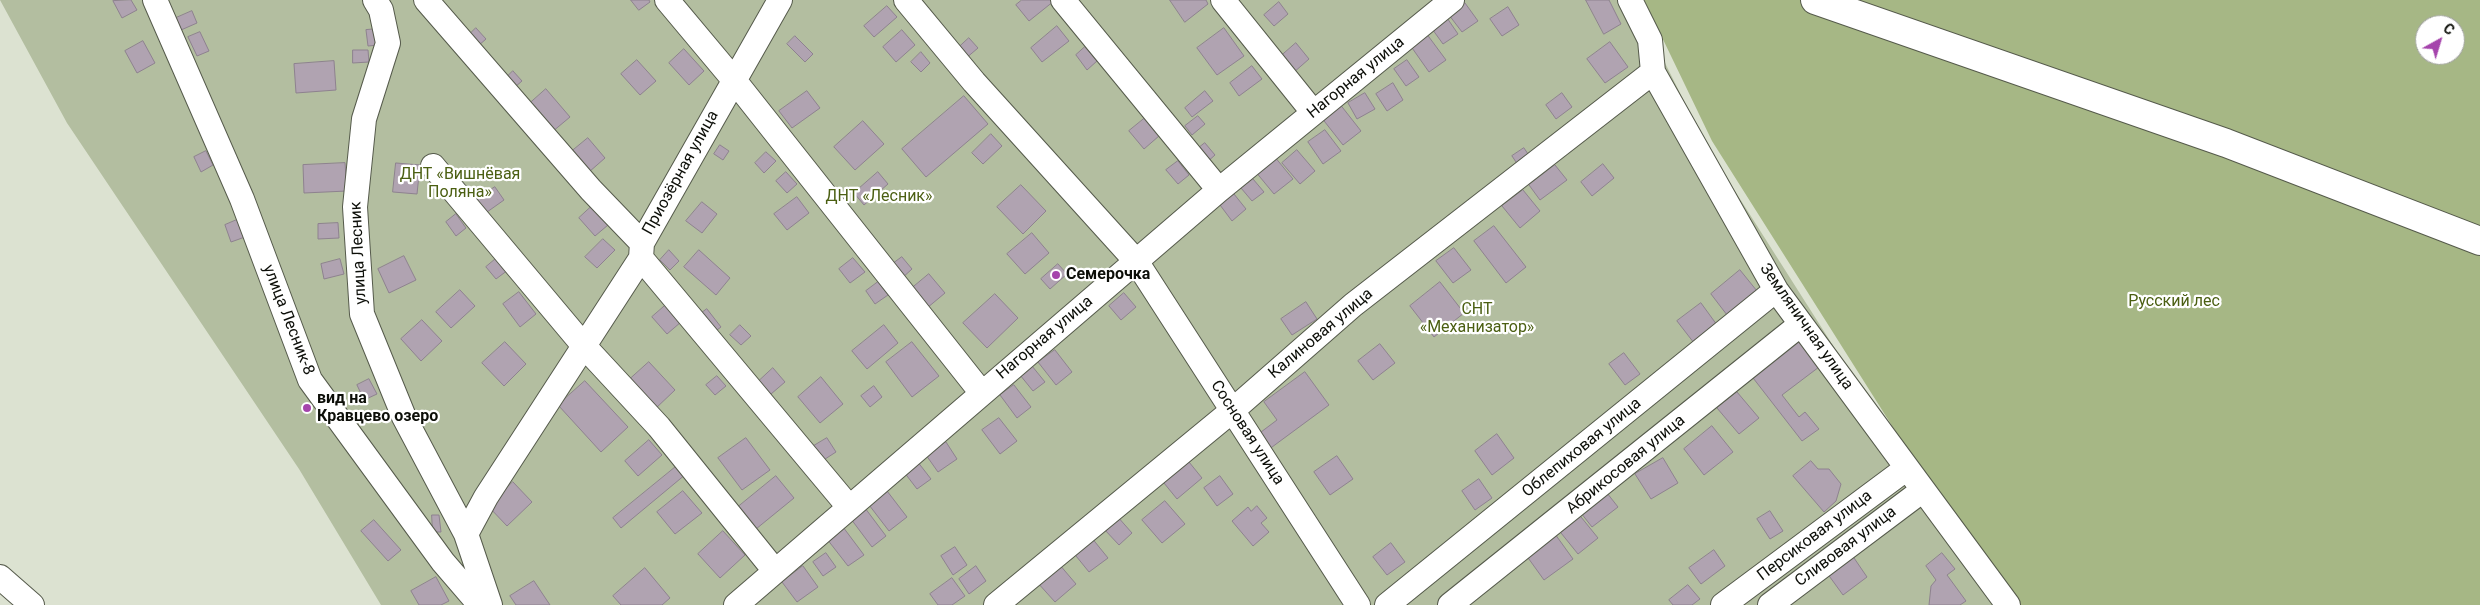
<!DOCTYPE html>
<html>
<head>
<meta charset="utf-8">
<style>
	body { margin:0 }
	#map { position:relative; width:2480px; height:605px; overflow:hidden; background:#dce2d1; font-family:Roboto,sans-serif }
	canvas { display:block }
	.north { position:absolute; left:2415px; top:15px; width:50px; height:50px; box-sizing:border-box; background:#fff; border:1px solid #9e9f9c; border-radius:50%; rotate:39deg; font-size:14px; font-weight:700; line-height:20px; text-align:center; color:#0c0e08 }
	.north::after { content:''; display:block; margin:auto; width:18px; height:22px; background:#a544ac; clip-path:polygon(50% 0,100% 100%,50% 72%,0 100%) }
</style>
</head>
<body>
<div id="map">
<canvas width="2480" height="605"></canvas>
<div class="north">С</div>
</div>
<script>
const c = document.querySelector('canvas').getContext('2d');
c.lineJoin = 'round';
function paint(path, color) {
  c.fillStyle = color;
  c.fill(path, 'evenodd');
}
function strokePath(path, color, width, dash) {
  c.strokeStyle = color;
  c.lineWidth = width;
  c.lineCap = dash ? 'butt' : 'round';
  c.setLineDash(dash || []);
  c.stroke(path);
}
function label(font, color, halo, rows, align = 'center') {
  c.font = font + ' Roboto,sans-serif';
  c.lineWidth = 4.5;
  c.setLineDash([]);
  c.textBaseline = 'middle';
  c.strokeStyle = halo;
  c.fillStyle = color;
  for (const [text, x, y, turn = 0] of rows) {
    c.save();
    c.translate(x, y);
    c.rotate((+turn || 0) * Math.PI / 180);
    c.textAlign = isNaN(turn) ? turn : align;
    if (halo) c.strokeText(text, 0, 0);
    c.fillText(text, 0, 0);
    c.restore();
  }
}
paint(new Path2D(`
	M0 0H1638L1666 65 1707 147 1898 448 2014 605H381L299 469 67 123Z`), '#b3bea0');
paint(new Path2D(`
	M1644 0H2480V605H2021L1901 440 1712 141ZM2425 25H2455V55H2425Z`), '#a6b785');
const building = new Path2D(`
	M131 0 137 10 122 18 113 1Z
	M631 0H649L650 2 639 10Z
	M1022 0H1053L1054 1 1029 21 1016 5Z
	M1170 0H1206L1208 4 1185 22Z
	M1586 0H1609L1621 24 1604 34Z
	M1279 2 1288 14 1274 26 1264 15Z
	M1465 3 1478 21 1462 32 1449 15Z
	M887 6 897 17 874 37 864 26Z
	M1508 7 1519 25 1502 36 1490 19Z
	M192 11 197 23 181 30 176 18Z
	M1445 15 1458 34 1443 44 1430 26Z
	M1057 26 1069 41 1042 62 1031 48Z
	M476 28 486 39 478 46 469 35Z
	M1224 28 1244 56 1217 75 1197 48Z
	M377 29 379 45 368 46 366 30Z
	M902 30 915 45 896 62 883 47Z
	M200 32 209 51 197 56 188 37Z
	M1426 33 1446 60 1429 72 1410 45Z
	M795 36 813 54 805 62 787 44Z
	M969 38 978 48 965 59 956 50Z
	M143 41 155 63 137 73 125 51Z
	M1610 42 1628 67 1605 83 1587 59Z
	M1296 43 1309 59 1293 73 1280 57Z
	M1085 47 1097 61 1087 70 1076 55Z
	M684 49 704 71 689 85 669 63Z
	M353 50H368L369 62 353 63Z
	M921 52 930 63 921 72 911 62Z
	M637 60 656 81 640 95 621 74Z
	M1407 60 1419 77 1406 86 1394 69Z
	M334 61 336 90 296 93 294 64Z
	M1252 66 1262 79 1239 96 1230 83Z
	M513 71 522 81 515 87 506 78Z
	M1393 83 1403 100 1387 111 1376 94Z
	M546 89 570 117 552 132 528 105Z
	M807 91 820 108 792 128 779 111Z
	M1205 91 1213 101 1192 117 1185 108Z
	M1365 93 1375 109 1357 119 1348 103Z
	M1562 93 1572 107 1556 119 1546 105Z
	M964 96 988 124 926 177 902 149Z
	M1339 103 1361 131 1343 145 1321 117Z
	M1198 116 1205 124 1192 135 1185 126Z
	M1145 118 1159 136 1144 149 1129 131Z
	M863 121 884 144 855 170 834 147Z
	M1325 130 1341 151 1323 164 1308 142Z
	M991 134 1002 146 983 164 972 153Z
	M588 138 605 158 589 172 571 152Z
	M1205 143 1215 155 1206 163 1196 150Z
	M720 145 729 151 723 160 714 154Z
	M1524 148 1530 157 1518 165 1512 156Z
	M1297 150 1315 171 1300 184 1282 163Z
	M206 151 213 165 201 172 194 157Z
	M766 152 776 161 764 173 755 163Z
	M1274 156 1293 179 1274 194 1255 171Z
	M1178 161 1189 175 1178 184 1166 170Z
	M345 163 347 191 304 193 303 165Z
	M396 163 420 165 417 194 393 192Z
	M1603 164 1614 178 1592 196 1581 182Z
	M1555 165 1567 180 1540 200 1529 185Z
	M786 172 797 184 787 193 776 181Z
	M878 172 888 184 864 205 854 193Z
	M1253 179 1264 192 1252 201 1241 188Z
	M1021 185 1046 211 1023 234 997 207Z
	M495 187 504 200 480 217 471 203Z
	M1523 190 1540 211 1520 228 1502 206Z
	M1234 194 1246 209 1232 221 1220 205Z
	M797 197 809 213 787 230 774 214Z
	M702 202 717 214 702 233 686 221Z
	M591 207 608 225 595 236 579 218Z
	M456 214 466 228 456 236 446 222Z
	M239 219 245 237 231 242 225 225Z
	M338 223 339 238 318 239V224Z
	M1494 226 1526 267 1506 283 1474 241Z
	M1032 233 1049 253 1025 274 1007 254Z
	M603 239 615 250 597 268 585 257Z
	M1454 248 1471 270 1453 283 1436 261Z
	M669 250 679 261 670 270 660 260Z
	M699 250 730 278 716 295 684 267Z
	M404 256 416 280 389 293 378 269Z
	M498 257 508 270 496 279 486 267Z
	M902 257 912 269 901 279 890 266Z
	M853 258 865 272 850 283 839 269Z
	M340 259 344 274 324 279 321 264Z
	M1058 264 1067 274 1050 289 1041 279Z
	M1740 270 1757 291 1727 315 1711 294Z
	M929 274 945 293 927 308 911 289Z
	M878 282 888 295 875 304 866 291Z
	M1440 282 1464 313 1434 337 1410 306Z
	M460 290 475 306 451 328 436 312Z
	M519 292 536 314 520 327 503 304Z
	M1124 293 1136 307 1121 320 1109 306Z
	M995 294 1018 318 987 348 963 323Z
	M1306 302 1317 319 1292 335 1281 319Z
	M1701 303 1717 325 1694 343 1677 321Z
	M667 304 681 322 667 334 652 317Z
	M707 309 721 327 713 333 699 315Z
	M422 320 442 341 421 361 401 339Z
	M740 325 751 336 741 345 730 335Z
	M884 325 898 343 867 369 852 351Z
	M1796 338 1819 367 1782 395 1799 417 1805 412 1819 429 1802 441 1750 374Z
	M505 342 526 364 504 386 482 363Z
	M912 342 939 376 912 397 886 362Z
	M1380 344 1395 363 1373 380 1358 361Z
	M1055 350 1072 372 1056 385 1038 362Z
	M1624 353 1640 374 1625 385 1609 364Z
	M649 362 675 390 655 409 629 380Z
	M1032 366 1045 382 1033 391 1020 375Z
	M773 368 785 382 771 394 759 381Z
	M1305 372 1329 405 1268 450 1257 435 1277 420 1264 402Z
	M717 376 726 386 715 395 706 385Z
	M821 377 843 404 820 423 798 397Z
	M369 379 377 394 364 400 357 385Z
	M585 381 628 427 601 452 558 405Z
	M1014 385 1031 407 1017 418 1000 395Z
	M874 386 882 397 870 407 861 396Z
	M1737 392 1759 418 1739 434 1717 408Z
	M999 418 1017 441 1000 454 982 430Z
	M1712 426 1733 452 1704 475 1684 449Z
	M1497 434 1514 458 1492 475 1475 451Z
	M746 438 770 470 742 490 718 458Z
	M827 438 836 452 822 461 812 447Z
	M649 440 662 455 638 476 625 461Z
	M946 442 957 459 938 472 926 455Z
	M1337 456 1353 479 1330 495 1314 472Z
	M1663 458 1678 483 1651 499 1635 474Z
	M917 461 931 479 917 489 904 472Z
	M1811 461 1818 469H1829L1841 484 1836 501 1824 512 1793 476Z
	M1189 462 1202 478 1177 499 1164 483Z
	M678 465 686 474 621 528 613 518Z
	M776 476 794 498 756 529 738 507Z
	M1220 476 1233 494 1217 506 1204 488Z
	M1479 479 1492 498 1475 510 1462 491Z
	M513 482 532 502 507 526 488 506Z
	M884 487 907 517 889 531 866 501Z
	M683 491 702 513 675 534 657 512Z
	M1607 493 1618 507 1592 527 1581 513Z
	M1165 501 1185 524 1162 543 1142 520Z
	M1257 506 1267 518 1261 523 1269 532 1253 546 1232 521 1248 507 1251 511Z
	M865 508 886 536 872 547 851 519Z
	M1770 511 1783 531 1770 539 1757 519Z
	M1577 512 1598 538 1578 554 1557 528Z
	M432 515H439L441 532H433Z
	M1117 516 1132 533 1119 545 1104 529Z
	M374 520 401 550 388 561 361 531Z
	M843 527 864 555 848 566 827 539Z
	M723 531 745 555 720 578 698 554Z
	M1555 534 1573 559 1544 580 1526 555Z
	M1091 537 1108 558 1089 572 1072 551Z
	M1391 543 1405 562 1387 575 1373 557Z
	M955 547 967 565 953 575 941 556Z
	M1714 550 1725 566 1701 584 1689 568Z
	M826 553 836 567 823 576 813 562Z
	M1942 553 1955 569 1947 575 1966 601 1960 605H1929L1931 586 1936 580 1926 566Z
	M1852 555 1867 577 1843 595 1827 573Z
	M1059 564 1076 584 1055 602 1037 582Z
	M803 566 818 587 797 602 782 582Z
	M976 566 986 581 969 594 959 579Z
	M645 568 670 598 662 605H621L613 596Z
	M436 577 449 601 441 605H419L411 591Z
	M952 578 965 596 952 605H938L930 594Z
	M534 581 550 605H516L510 596Z
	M1688 585 1700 599 1692 605H1673L1669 600Z`);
paint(building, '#b0a3b1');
strokePath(building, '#8e828f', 1);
const minor = new Path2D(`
	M155 0 242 199 310 380 443 562 480 605
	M375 0 381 10 388 43 364 119 355 207 362 314 404 417 466 534 490 605
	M426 0 591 190 642 243
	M667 0 734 80 981 392
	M906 0 974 82 1136 261 1358 605
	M1063 0 1219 190
	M1223 0 1313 112
	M1630 0 1650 40 1653 72 1776 290 2008 605
	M433 166 584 346 659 427 775 571
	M641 258 849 507
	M466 534 486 497 641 258 642 243 780 0
	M0 577 32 605
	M736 605 1219 190 1452 0
	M996 605 1233 410 1353 305 1653 72
	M1387 605 1776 290
	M1450 605 1801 324
	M1723 605 1907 468
	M1770 605 1923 490`);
const major = new Path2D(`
	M1815 0 2226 143 2480 241`);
strokePath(minor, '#555a4b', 26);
strokePath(major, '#555a4b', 30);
strokePath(minor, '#fff', 24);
strokePath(major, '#fff', 28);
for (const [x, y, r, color] of [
	[1056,275,5,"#a544ac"],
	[307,408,5,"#a544ac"]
]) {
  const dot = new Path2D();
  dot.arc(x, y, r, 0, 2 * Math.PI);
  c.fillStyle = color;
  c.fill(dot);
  strokePath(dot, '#fff', 2);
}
label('16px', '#0c0e08', '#fff', [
	["Нагорная улица",1356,78,-39],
	["Приозёрная улица",681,173,-61],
	["улица Лесник",359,253,-93],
	["улица Лесник-8",288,320,69],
	["Земляничная улица",1806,327,55],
	["Калиновая улица",1321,334,-40],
	["Нагорная улица",1045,338,-40],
	["Сосновая улица",1247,433,57],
	["Облепиховая улица",1582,448,-39],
	["Абрикосовая улица",1626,465,-39],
	["Персиковая улица",1815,536,-37],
	["Сливовая улица",1846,547,-37]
]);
label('16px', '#4b5f12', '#fff', [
	["ДНТ «Вишнёвая",460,175],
	["Поляна»",460,193],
	["ДНТ «Лесник»",879,197],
	["Русский лес",2174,302],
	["СНТ",1477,310],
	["«Механизатор»",1477,328]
]);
label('bold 16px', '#0c0e08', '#fff', [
	["Семерочка",1066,275],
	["вид на",317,399],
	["Кравцево озеро",317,417]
], 'left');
</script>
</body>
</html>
